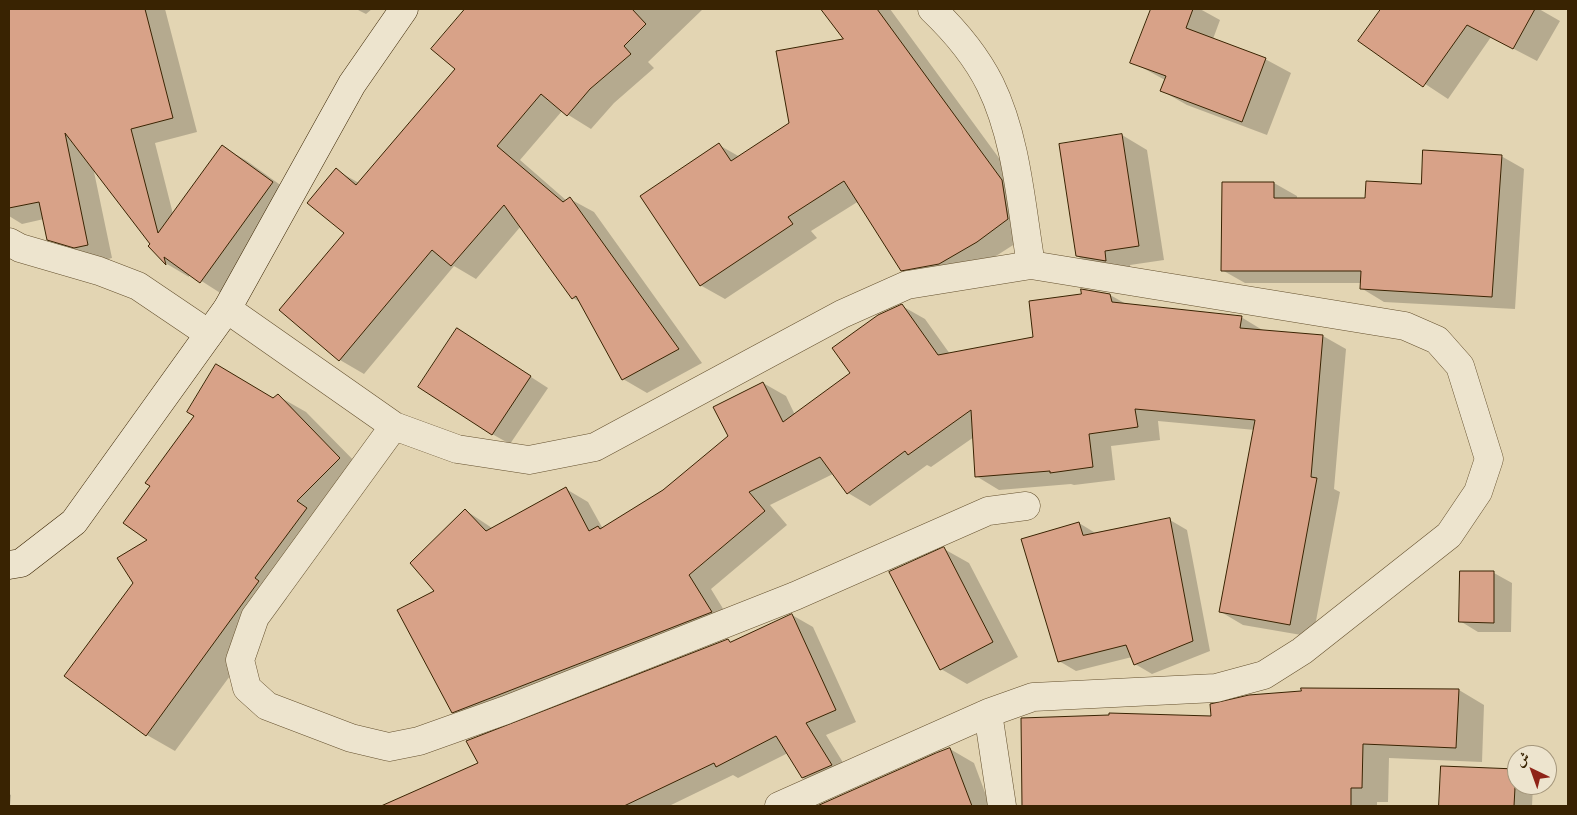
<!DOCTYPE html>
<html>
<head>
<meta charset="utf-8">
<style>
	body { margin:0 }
	#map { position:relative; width:1577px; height:815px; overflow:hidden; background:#e3d5b3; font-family:"Old Standard TT",Amiri,serif }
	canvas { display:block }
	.frame { position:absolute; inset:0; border:10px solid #392302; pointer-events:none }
	.north { position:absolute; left:1507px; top:745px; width:50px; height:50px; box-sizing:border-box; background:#ede4ce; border:1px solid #a5977c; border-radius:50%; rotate:318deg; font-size:14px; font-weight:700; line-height:20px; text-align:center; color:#392302 }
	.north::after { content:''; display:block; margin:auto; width:18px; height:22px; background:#8f2418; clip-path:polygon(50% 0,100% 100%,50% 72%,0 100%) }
</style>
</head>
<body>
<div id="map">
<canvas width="1577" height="815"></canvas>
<div class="frame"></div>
<div class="north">ش</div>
</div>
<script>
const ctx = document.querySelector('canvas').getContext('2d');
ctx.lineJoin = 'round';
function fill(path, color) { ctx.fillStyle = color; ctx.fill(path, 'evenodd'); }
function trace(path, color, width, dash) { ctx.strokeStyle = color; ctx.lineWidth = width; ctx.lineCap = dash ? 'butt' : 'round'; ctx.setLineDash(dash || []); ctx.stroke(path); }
const shadow = new Path2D(`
	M9,9H165L197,132L155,143L173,214L223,147L247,161L297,197L225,296L189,273V277L167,264L150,246L151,244L93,167L112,258L100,261L73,253L48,239L44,219L22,224L9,216Z
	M356,9H372L366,14Z
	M467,9H703L648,62L654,68L614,103L591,129L562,111L520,160L567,201L570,199L594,212L702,363L647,393L623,379L581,303L573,298L521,226L476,279L454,266L364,374L340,360L281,310L345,233L336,170L359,183L457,69L433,49Z
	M832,9H890L1026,195L1032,233L963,277L926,284L902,270L859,201L811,231L817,238L725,299L700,285L719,145L740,157L791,124L845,40L826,13Z
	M1152,9H1200L1220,20L1213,39L1265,59L1291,73L1267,135L1187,105L1162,91L1165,80L1132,62Z
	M1382,9H1539L1560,21L1537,61L1491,37L1448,99L1360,41Z
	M1122,135L1147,150L1164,260L1130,265L1131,275L1102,270L1077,256Z
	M1501,156L1524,169L1515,309L1384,302L1361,288V283H1245L1222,270L1274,183L1297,196V200H1367L1422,185Z
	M1110,295L1128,305L1241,317L1264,331L1323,336L1346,349L1334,489L1340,492L1313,637L1243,625L1221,612L1255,430L1158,421L1160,440L1111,446L1115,480L1074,485L1071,484L999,490L976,476L974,437L931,467L927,465L870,506L848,493L833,474L770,505L787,525L711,589L733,625L475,725L453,712L436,591L465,510L492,528L566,489L588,502L603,529L663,492L729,436L763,383L786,396L795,415L851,373L902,306L925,319L950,354L1035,338Z
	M457,329L548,388L510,444L492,434Z
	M278,396L306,412L368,475L283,595L287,598L175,751L147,735L135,583L149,540Z
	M1170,520L1187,530L1210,651L1152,674L1135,664L1132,657L1076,671L1059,661L1079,523L1097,534Z
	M944,549L969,563L1018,657L967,684L941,669Z
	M1494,573L1512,583L1511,632H1478L1460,621Z
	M792,615L813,627L856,722L826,735L852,777L824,790L803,778L788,753L738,778L733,775L669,806H388L480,764L728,640L732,643Z
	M1459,690L1484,705L1482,762L1389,758L1388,802H1377V806H1024L1022,719L1213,718Z
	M950,749L974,763L990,806H821Z
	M1442,768L1516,770L1517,785H1533L1532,806H1440Z
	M9,794L11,795L10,806H9Z`);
const building = new Path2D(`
	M9,9H145L173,118L131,129L158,233L222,145L273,182L200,283L164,257L166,265L148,246L150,244L65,133L88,245L74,248L47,240L39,202L9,208Z
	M465,9H632L646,24L624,46L631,54L590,89L567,116L541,94L497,146L563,202L570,197L679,349L622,380L576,296L572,299L504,205L451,266L432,250L339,361L279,310L344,233L307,203L336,168L356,185L455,69L431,49Z
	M821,9H877L1002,180L1008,219L977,242L939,264L901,271L844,181L788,217L793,224L700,286L640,196L719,143L731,161L789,123L776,51L843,39Z
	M1151,9H1193L1186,28L1266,58L1242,122L1160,91L1166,76L1130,63Z
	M1381,9H1535L1513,49L1467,25L1423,87L1358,41Z
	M1122,134L1139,246L1105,251L1106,261L1076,256L1059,144Z
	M1423,150L1502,155L1492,297L1360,289L1361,271H1221L1222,182H1274V198H1365L1366,181L1421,184Z
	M1081,289L1110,294L1112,302L1242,316L1240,328L1323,335L1311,477L1317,478L1290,625L1219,612L1255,420L1135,409L1138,427L1089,434L1093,467L1050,473V471L975,477L971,410L908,455L905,451L847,494L820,457L749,492L765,511L689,575L712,612L452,713L397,610L434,591L410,563L465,509L486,531L566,487L589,531L598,526L600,529L663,490L728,436L713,407L763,382L783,422L850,373L832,348L878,315L902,304L938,355L1033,337L1029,301L1081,294Z
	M457,328L531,376L492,435L418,387Z
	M216,364L273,398L278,394L340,458L297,501L307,508L255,578L259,581L146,736L64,676L133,583L117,558L147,540L123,523L150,486L145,483L194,416L187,412Z
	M1170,518L1193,641L1134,665L1126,645L1058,662L1021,539L1079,522L1083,535Z
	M944,547L993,642L940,670L889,572Z
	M1460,571H1494V623L1459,622Z
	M792,614L836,710L806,723L832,765L802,778L776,736L716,767L714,763L624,806H381L478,763L466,741L728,639L730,642Z
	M1301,688L1459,689L1456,748L1363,744L1362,788H1351V806H1022L1021,718L1109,715V713L1211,716L1210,704L1249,695L1301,691Z
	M950,748L972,806H817L936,753Z
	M1441,766L1516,769L1514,806H1439Z`);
const street = new Path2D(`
	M9,242L20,248L99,271L138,286L209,334
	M227,309L394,426L457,449L529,460L595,447L842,314L907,285L1031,265
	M394,426L255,617L240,660L247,688L267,706L351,738L389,747L419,741L506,710L795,596L988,511L1026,506
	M988,713L1002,806
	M779,806L988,713L1033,697L1216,688L1264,675L1302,651L1449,535L1478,492L1489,459L1460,366L1437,340L1405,326L1031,265C1021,205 1017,139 990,84C976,56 954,30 932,9`);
const secondary = new Path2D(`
	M9,565L21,563L74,522L227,309L352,84L404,9`);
fill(shadow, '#0003');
fill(building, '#d8a288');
trace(building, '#392302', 1);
trace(street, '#64502e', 29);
trace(secondary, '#392302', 29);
trace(street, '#ede4ce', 28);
trace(secondary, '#ede4ce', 28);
</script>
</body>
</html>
